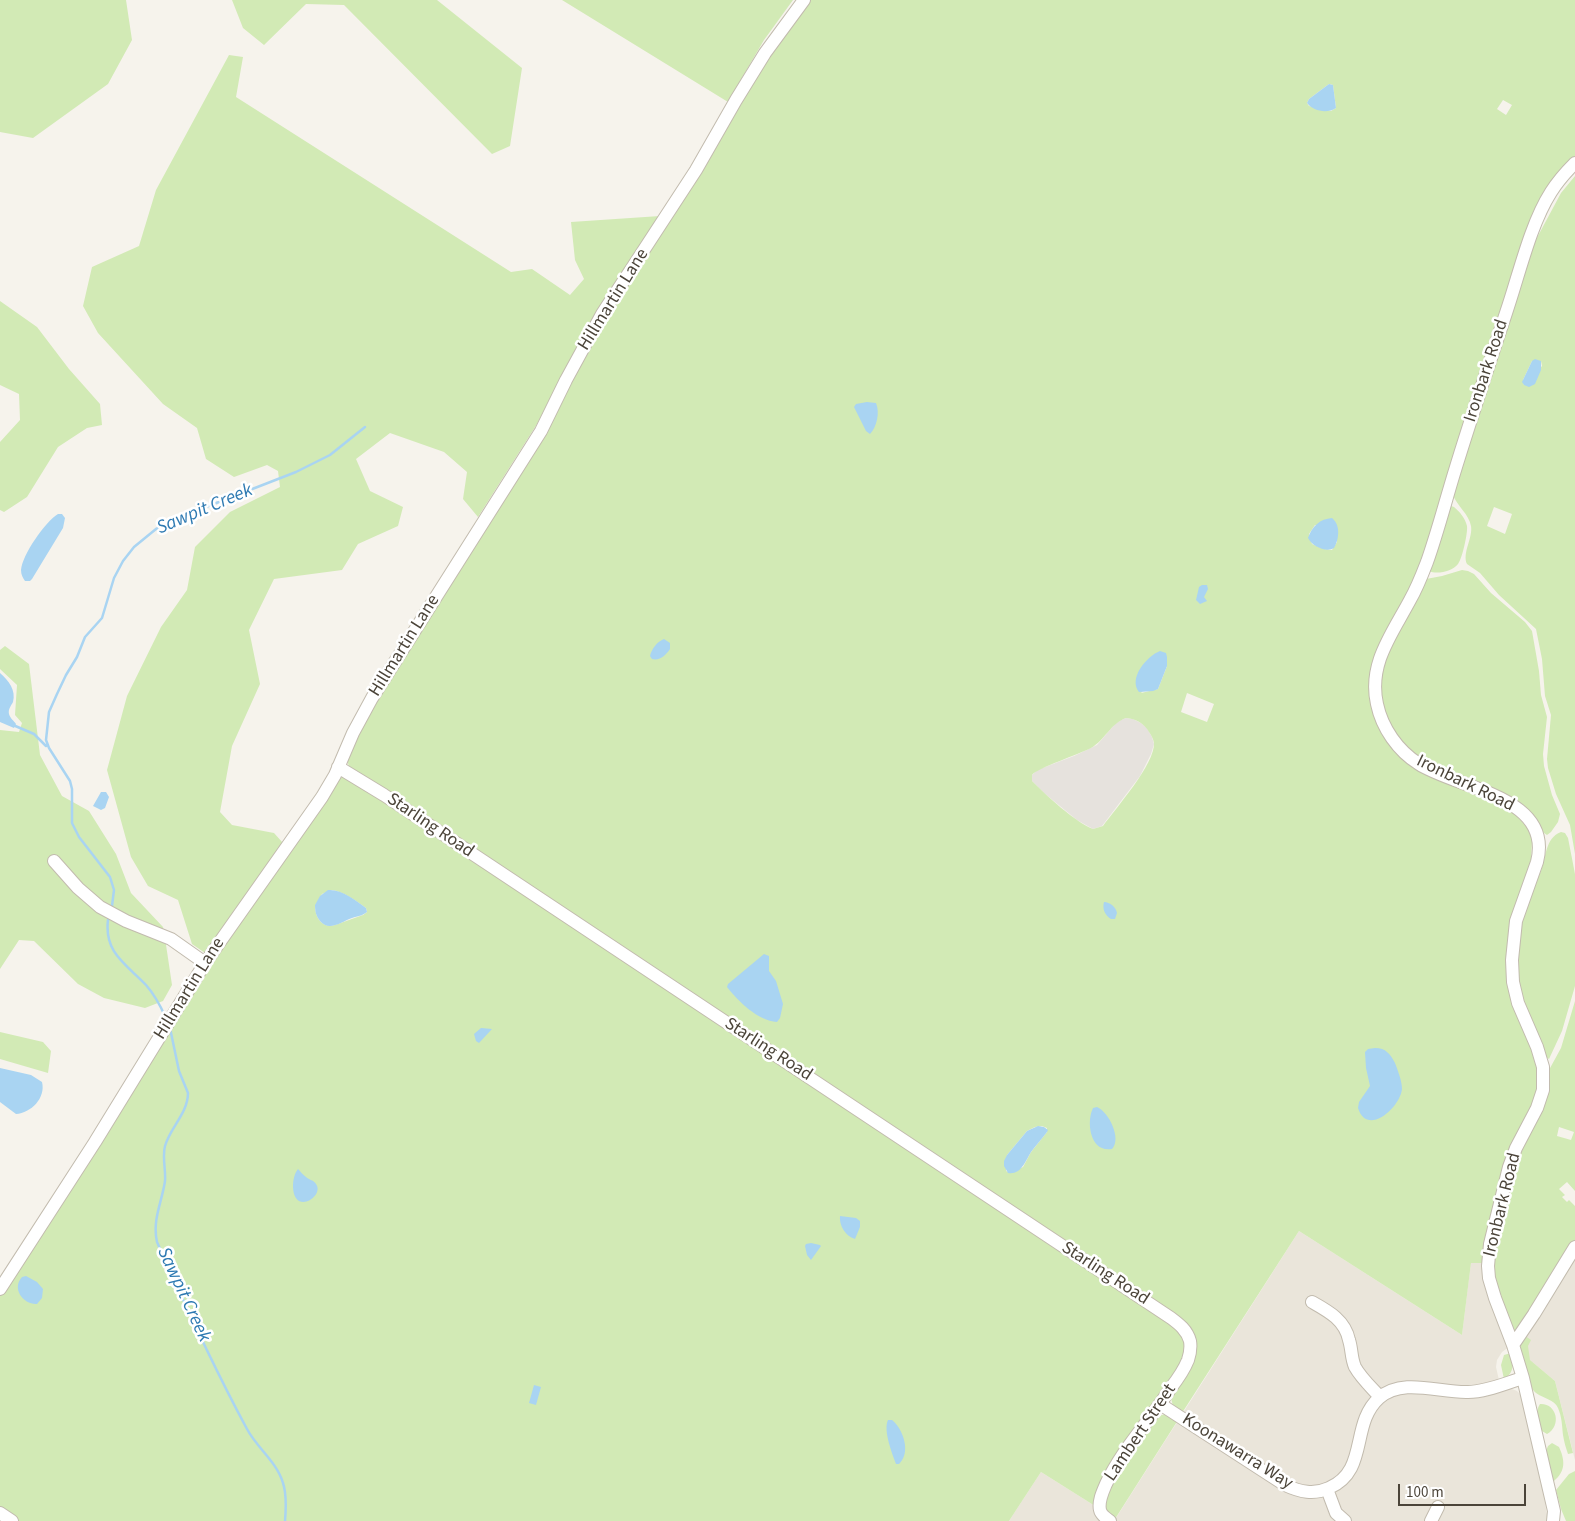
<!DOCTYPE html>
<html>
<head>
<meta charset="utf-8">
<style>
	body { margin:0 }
	#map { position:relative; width:1575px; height:1521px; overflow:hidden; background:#f6f3ec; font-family:"Source Sans 3",sans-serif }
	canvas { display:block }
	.scale { position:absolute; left:1398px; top:1484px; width:128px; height:22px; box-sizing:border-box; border:2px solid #4b4439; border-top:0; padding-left:6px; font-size:15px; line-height:18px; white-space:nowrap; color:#4b4439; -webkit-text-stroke:4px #fff; paint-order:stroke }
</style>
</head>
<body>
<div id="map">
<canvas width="1575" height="1521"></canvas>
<div class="scale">100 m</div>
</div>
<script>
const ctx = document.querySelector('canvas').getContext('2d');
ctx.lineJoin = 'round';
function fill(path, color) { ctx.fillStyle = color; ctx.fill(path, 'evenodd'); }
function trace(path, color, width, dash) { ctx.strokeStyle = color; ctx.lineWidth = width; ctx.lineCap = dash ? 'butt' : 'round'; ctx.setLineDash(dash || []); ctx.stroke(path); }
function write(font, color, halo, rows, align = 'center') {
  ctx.font = font + ' "Source Sans 3",sans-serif'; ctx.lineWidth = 5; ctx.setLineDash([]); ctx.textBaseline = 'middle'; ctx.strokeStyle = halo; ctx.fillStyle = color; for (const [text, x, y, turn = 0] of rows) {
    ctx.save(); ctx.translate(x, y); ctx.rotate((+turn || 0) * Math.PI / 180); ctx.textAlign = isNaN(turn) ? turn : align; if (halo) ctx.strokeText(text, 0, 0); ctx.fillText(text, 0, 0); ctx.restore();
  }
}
const residential = new Path2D(`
	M1299,1231L1462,1335L1471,1262L1484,1263L1509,1347L1502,1352L1497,1360L1496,1367L1501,1389H1512L1517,1391L1522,1396L1542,1483L1548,1521H1114Z
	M1575,1253V1460L1555,1381L1520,1352L1519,1344Z
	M1041,1472L1095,1506L1102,1521H1009Z`);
const industrial = new Path2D(`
	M1126,718L1133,719L1141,723L1147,728L1152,737L1154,744L1151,754L1140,776L1102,826L1093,829L1077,820L1044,793L1032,781V775L1037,770L1074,756L1097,745L1115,724L1121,720Z`);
const green = new Path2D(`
	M0,0H126L132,40L108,84L33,138L0,132Z
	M232,0H437L522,68L510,146L492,154L344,5L306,4L264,45L243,28Z
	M562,0H793L764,40L728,102Z
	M809,0H1575V156L1555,177L1423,560L1370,674L1369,689L1389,743L1513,812L1528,828L1532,840L1531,860L1508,939L1536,1060L1539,1088L1484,1263H1471L1462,1335L1299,1231L1182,1413L1173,1406L1171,1398L1194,1338L350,768C345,760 349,752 351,744L601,322L744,93ZM1329,84L1333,85L1336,108L1331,111L1309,106L1307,103L1309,99ZM1503,100L1512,105L1506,115L1497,109ZM1315,525H1337V542L1332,550L1324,549L1312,544L1309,534ZM1167,666L1158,689L1141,693ZM1187,693L1214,704L1207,722L1181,712ZM1126,718C1136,719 1144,723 1149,732C1151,735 1153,738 1154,743C1155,764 1116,808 1103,826L1093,829C1075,822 1046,795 1032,781V775C1037,768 1080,754 1091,748C1105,740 1111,723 1126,718ZM1042,1126L1047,1128V1132L1031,1152L1023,1167L1010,1173L1006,1171L1007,1155L1027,1131L1035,1127Z
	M229,55L243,57L236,97L511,272L532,269L570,295L584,279L575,260L571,222L660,216L592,319L537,424L478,517L463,499L467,472L444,452L390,433L356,459L370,491L403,507L398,526L358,544L342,570L274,579L249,630L260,684L232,746L220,812L232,825L274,833L283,843L205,953L192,944L178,900L148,886L131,857L107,770L127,696L161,627L187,590L195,547L230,512L280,487L278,471L267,465L234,477L206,459L197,428L163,404L98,333L83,306L92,267L139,246L156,190Z
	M1575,176V854L1570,825L1556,794L1548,768L1547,759L1551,715L1545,696L1542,659L1536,629L1499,595L1480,573L1467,564C1462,553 1473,538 1471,526C1469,514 1457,506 1453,495L1532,247L1561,193ZM1532,361H1541L1542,366L1524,385L1523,380ZM1494,507L1512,514L1505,534L1487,526Z
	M0,301L37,327L69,369L100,404L102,425L87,428L58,447L27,497L4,512L0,510V442L20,420L19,394L0,385Z
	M1451,506L1454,507C1460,512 1465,518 1467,526C1468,533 1462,559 1458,564C1453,571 1437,575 1429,571Z
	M1462,570L1468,571L1474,574L1491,593L1525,622L1532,631L1539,671L1541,695L1547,717L1543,754L1544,766L1552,795L1560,814L1558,822L1551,832L1547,835L1541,831L1536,822L1431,766L1409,750L1388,722L1380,693L1382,664L1426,579L1442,576Z
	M5,646L29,664L40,755L62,796L89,811L116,854L131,893L163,927L164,932L140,924L77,890L165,938L172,985L163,1001L145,1008L104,998L78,984L34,941L19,940L0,969V730L19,732L22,723L15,715L17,685L0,669V650Z
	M343,777L349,778L1177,1327L1185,1342L1184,1359L1095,1506L1041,1472L1009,1521H16L0,1511V1295L190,993L338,778ZM332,890C345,892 356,901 366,908L367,912L363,915L335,925C322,929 315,917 315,906L322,894Z
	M1561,832L1565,833L1568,838L1575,874V986L1562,1031L1549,1059L1546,1057C1529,1017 1513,984 1518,940C1520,917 1532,892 1541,871C1546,858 1545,838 1561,832Z
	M1575,1001V1191L1567,1182L1559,1189L1565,1195L1562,1197L1567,1202L1569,1200L1575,1206V1242L1516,1333L1511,1330L1494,1284L1492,1257L1509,1183L1549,1070L1561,1048ZM1559,1127L1574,1132L1571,1140L1557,1136Z
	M0,1032L43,1042L51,1051L48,1073L0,1059Z
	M1524,1335L1531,1340L1528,1346L1530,1360L1555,1381L1573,1453L1568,1454C1566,1448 1564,1442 1563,1435C1562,1426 1562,1417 1558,1408C1554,1399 1544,1399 1536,1393C1528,1387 1519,1355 1520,1345C1520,1342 1523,1338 1524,1335Z
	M1511,1353C1513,1363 1515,1373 1504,1379L1501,1365L1504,1355Z
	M1540,1404C1557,1403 1562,1426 1547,1434L1542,1431C1539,1423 1534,1412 1540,1404Z
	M1166,1414L1178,1420L1115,1519L1110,1516L1104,1506L1114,1476L1158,1416Z
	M1552,1443L1559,1447C1565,1460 1566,1471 1554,1481L1552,1480L1545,1453L1548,1446Z
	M1575,1471V1521H1566L1561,1509L1556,1490L1569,1474Z`);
const water = new Path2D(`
	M1329,84L1333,85L1336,108C1327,114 1313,111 1307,103L1309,99Z
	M1535,359L1541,361V370L1535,384L1529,387L1524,385L1522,382L1532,361Z
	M867,402L876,403C880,412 877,427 870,434L866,431L854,407L856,404Z
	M58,514H62L65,518L63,528L32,579L30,581H25C23,578 21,575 21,570C22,555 45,522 58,514Z
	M1332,518C1341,525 1339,540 1334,548C1326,553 1312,546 1308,538C1312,526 1320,519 1332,518Z
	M1202,585H1207L1208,589L1204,597L1207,601L1200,604L1196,600L1199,587Z
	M664,639L670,643V649C666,655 660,661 652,659L650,656C652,648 657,642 664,639Z
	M1160,651L1166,653L1167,657V666L1158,689L1153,691L1139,692C1128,678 1147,656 1160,651Z
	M0,673C9,681 16,690 13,702C11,706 8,709 9,714C10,718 14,721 16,724L14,728L0,722Z
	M101,792H106L109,797L105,808L101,810L93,806Z
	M328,890C342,889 355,900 366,908L367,912C362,916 358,916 352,918C341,922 329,932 320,921C316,916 315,911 315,905L320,896Z
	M1104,902C1110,902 1116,907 1117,913L1115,919H1111C1105,915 1102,909 1104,902Z
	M764,954L769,956V971L776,981L783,1004L780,1018L777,1022C758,1021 738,1001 727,987L728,984Z
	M481,1028L492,1029L479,1043L476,1041L474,1034Z
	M1375,1048C1386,1048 1390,1054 1395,1063C1398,1071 1402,1081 1402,1089C1400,1108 1367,1137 1358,1108L1359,1102L1370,1086L1366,1068L1365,1052L1368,1049Z
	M0,1068L31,1075L42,1082C46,1098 31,1113 16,1114L0,1102Z
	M1097,1107C1109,1112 1122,1139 1112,1149C1090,1153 1086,1122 1093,1108Z
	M1038,1126L1044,1127L1048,1130L1047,1132C1042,1139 1036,1145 1031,1152C1025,1162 1021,1175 1008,1173L1004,1166V1161L1007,1155L1027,1131Z
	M298,1169C301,1172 303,1175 306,1177C309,1180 314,1180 316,1184C325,1196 294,1216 293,1187C293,1181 294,1174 298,1169Z
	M840,1216L856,1218L860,1221V1227L855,1239C845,1236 839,1225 840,1216Z
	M811,1243L820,1245L821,1246L811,1260L807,1255L805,1246L806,1244Z
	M26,1276L37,1282L43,1289L42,1298L37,1304C24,1305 11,1289 22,1277Z
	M534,1385L541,1387L536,1405L529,1403Z
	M888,1420H892C904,1430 911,1453 899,1464H896C892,1453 883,1430 888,1420Z`);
const stream = new Path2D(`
	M13,725L34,734L46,746
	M112,906L114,890L110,877L79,837L72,823V789L70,781L49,748L46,740L49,712L57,694L66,675L77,657L85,637L102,618L114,578L123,561L134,547L156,529L188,514L296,472L330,455L365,427
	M108,920C104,953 126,964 146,985C154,994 161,1007 166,1018
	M170,1028L179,1071L188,1093C188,1113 170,1128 165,1146C162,1157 166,1170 165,1181C162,1202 152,1220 157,1242C185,1305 214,1368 247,1429C257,1448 277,1462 283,1483C287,1495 286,1509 285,1521`);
const minor = new Path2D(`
	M338,767L384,795L1171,1318C1179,1324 1187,1330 1190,1341C1191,1347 1190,1354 1188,1360C1184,1370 1177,1380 1170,1389C1150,1421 1122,1449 1106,1484C1103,1491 1098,1501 1100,1510C1101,1515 1106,1518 1110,1521
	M54,861L78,888L100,907L126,921L171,939L205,963
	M0,1289L95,1142L205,963L322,797L335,775L353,733L372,698L541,431L566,380L602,314L696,170L736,100L765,53L804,0
	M1312,1302C1328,1311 1345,1320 1349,1340C1352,1349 1351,1358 1355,1367C1361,1378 1372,1388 1380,1397
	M1513,1345L1534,1314L1575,1247
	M1160,1404L1285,1485C1300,1492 1314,1495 1329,1488C1369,1471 1350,1424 1379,1398C1403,1377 1439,1393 1468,1392C1486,1392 1506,1383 1523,1378
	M1327,1489L1336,1513L1345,1521
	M0,1513L12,1521
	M1431,1521L1438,1507
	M1553,1521L1554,1511L1523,1378L1513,1345L1495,1298L1489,1278L1488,1266L1490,1244L1509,1167L1516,1148L1537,1108L1543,1090V1067L1537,1047L1518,1003L1513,982L1512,960L1516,921L1537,862C1554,796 1458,789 1419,764C1398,751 1382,728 1377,704C1368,664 1392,634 1410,600C1417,588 1422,575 1427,562C1438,531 1446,499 1456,467C1472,415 1489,364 1506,313C1519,275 1530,225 1551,192C1558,181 1566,172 1575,163`);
const streetNames = [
	["Hillmartin Lane",614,300,-58],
	["Ironbark Road",1487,371,-72],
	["Hillmartin Lane",405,646,-58],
	["Ironbark Road",1465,784,26],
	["Starling Road",430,826,34],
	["Hillmartin Lane",190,989,-58],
	["Starling Road",768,1050,33],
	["Ironbark Road",1503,1205,-76],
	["Starling Road",1105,1274,33],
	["Lambert Street",1141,1433,-56],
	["Koonawarra Way",1237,1452,32]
];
const waterNames = [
	["Sawpit Creek",205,510,-23],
	["Sawpit Creek",183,1295,65]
];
fill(residential, '#eae5da');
fill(industrial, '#e6e2dd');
fill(green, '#d2eab5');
fill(water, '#a9d4f2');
trace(stream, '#a9d4f2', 2.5);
trace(minor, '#c2bbae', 14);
trace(minor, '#fff', 12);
write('18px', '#4b4439', '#fff', streetNames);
write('italic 19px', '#2e7ab2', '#fff', waterNames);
</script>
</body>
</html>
